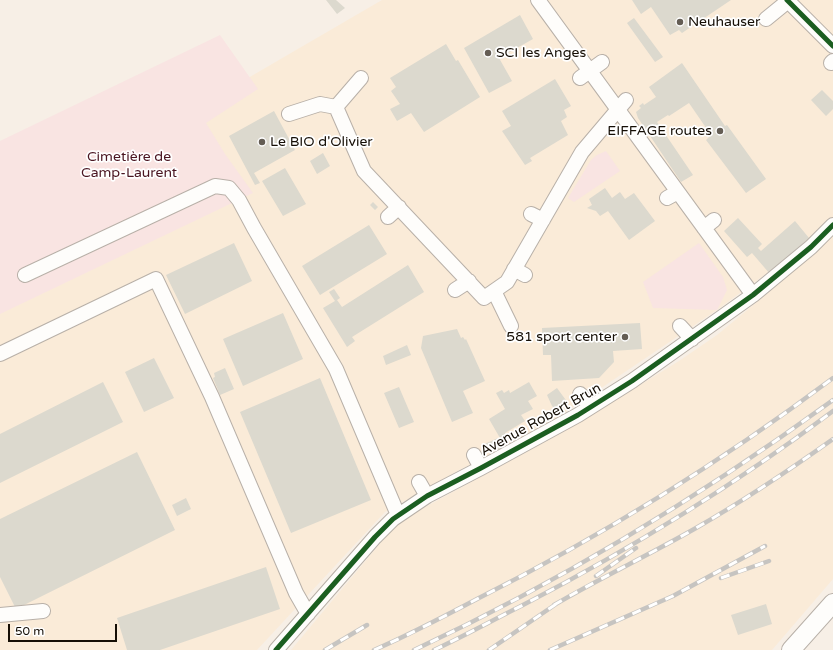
<!DOCTYPE html>
<html>
<head>
<meta charset="utf-8">
<style>
	body { margin:0 }
	#map { position:relative; width:833px; height:650px; overflow:hidden; background:#f7efe6; font-family:"Varela Round",sans-serif }
	canvas { display:block }
	.scale { position:absolute; left:8px; top:624px; width:109px; height:18px; box-sizing:border-box; border:2px solid #150e05; border-top:0; padding-left:5px; font-size:12px; line-height:14px; white-space:nowrap; color:#150e05; -webkit-text-stroke:3px #fff; paint-order:stroke }
</style>
</head>
<body>
<div id="map">
<canvas width="833" height="650"></canvas>
<div class="scale">50 m</div>
</div>
<script>
const ctx = document.querySelector('canvas').getContext('2d');
ctx.lineJoin = 'round';
function fill(path, color) { ctx.fillStyle = color; ctx.fill(path, 'evenodd'); }
function trace(path, color, width, dash) { ctx.strokeStyle = color; ctx.lineWidth = width; ctx.lineCap = dash ? 'butt' : 'round'; ctx.setLineDash(dash || []); ctx.stroke(path); }
function write(font, color, halo, rows, align = 'center') {
  ctx.font = font + ' "Varela Round",sans-serif'; ctx.lineWidth = 3.5; ctx.setLineDash([]); ctx.textBaseline = 'middle'; ctx.strokeStyle = halo; ctx.fillStyle = color; for (const [text, x, y, turn = 0] of rows) {
    ctx.save(); ctx.translate(x, y); ctx.rotate((+turn || 0) * Math.PI / 180); ctx.textAlign = isNaN(turn) ? turn : align; if (halo) ctx.strokeText(text, 0, 0); ctx.fillText(text, 0, 0); ctx.restore();
  }
}
const built = new Path2D(`
	M382,0H833V220L824,231L717,310L518,444L461,469L385,512L257,650H0V272L193,110Z
	M833,232V579L772,650H291L393,528L405,518L567,430L679,361L717,335L780,283Z`);
const green = new Path2D(`
	M220,35L258,89L206,123L225,154L253,193L0,314V141Z
	M606,151L620,171L574,202L568,198L591,160L597,155Z
	M699,243L723,277L727,290L717,310L653,308L643,282Z`);
const building = new Path2D(`
	M326,0H336L345,8L337,14Z
	M632,0H731L682,33L679,30L670,35L651,7L641,14Z
	M520,15L533,39L499,58L512,81L489,93L464,48Z
	M634,18L663,57L655,62L627,23Z
	M446,44L456,61L458,60L480,97L424,132L411,113L397,121L390,109L400,104L391,91L396,87L390,78Z
	M682,63L725,126L727,125L766,179L746,193L706,140L711,135L689,103L669,116L668,115L657,122L693,175L681,182L638,118L636,112L641,108L639,106L643,103L644,105L656,97L649,87Z
	M555,79L571,106L564,110L567,117L561,121L568,135L530,158L532,161L525,165L502,131L511,126L502,111Z
	M822,90L833,101V109L826,116L811,100Z
	M274,111L295,150L254,173L260,183L255,185L229,136Z
	M323,153L330,166L317,174L310,161Z
	M285,168L306,204L283,216L262,181Z
	M605,188L612,198L620,192L625,199L634,193L655,221L629,240L608,211L600,216L596,211L587,208L592,205L589,199Z
	M373,202L378,207L375,210L370,205Z
	M738,218L762,244L758,248L761,251L795,221L809,238L770,274L752,253L747,257L724,231Z
	M369,225L387,254L320,295L302,266Z
	M234,243L252,281L185,314L166,275Z
	M408,265L424,292L352,337L355,341L347,347L323,308L335,301L329,292L334,289L340,298L337,300L342,307Z
	M283,313L303,359L243,386L223,339Z
	M640,323L642,349L613,351L614,362L599,378L552,381L551,355H543L542,328Z
	M457,329L461,338L463,337L465,340L466,339L485,381L463,391L473,413L452,422L421,348L423,336Z
	M407,345L411,355L386,365L383,356Z
	M154,358L174,398L144,412L125,372Z
	M225,368L234,389L220,395L213,378L215,377L214,373Z
	M320,378L371,500L291,533L240,412Z
	M103,382L123,422L0,483V434Z
	M529,382L537,396L528,401L533,409L521,415L525,421L505,433L506,435L500,438L489,419L505,409L496,393L502,390L504,393L509,390L510,393Z
	M399,387L414,422L399,428L384,393Z
	M557,388L568,403L557,411L552,406L547,395Z
	M498,438L503,448L498,451H482V445Z
	M137,452L175,530L16,609L0,577V519Z
	M186,498L191,509L177,516L172,505Z
	M266,567L280,609L160,650H127L117,618Z
	M766,604L772,624L738,635L731,615Z`);
const minor = new Path2D(`
	M538,0L753,295
	M787,0L833,46
	M766,19L788,1
	M831,63L833,61
	M580,78L602,62
	M336,107L361,78
	M289,114L320,104L336,107L364,171L484,298L507,282L582,152L626,100
	M667,198L678,192
	M531,214L543,220
	M388,217L399,207
	M704,228L714,220
	M514,269L525,275
	M25,275L215,186L229,188L239,200L254,228L336,369L398,515
	M455,290L469,281
	M494,291L511,326
	M680,326L692,339
	M0,354L156,279L212,397L296,593L308,614
	M580,394L591,407
	M474,455L481,468
	M419,482L427,496
	M0,615L43,611
	M276,650L375,537L393,519L427,496L481,468L578,415L632,381L753,295L811,247L833,225`);
const major = new Path2D(`
	M791,650L833,603`);
const rail = new Path2D(`
	M596,576L636,548
	M721,578L769,561
	M554,605C600,578 649,555 696,528C743,501 788,471 833,439
	M325,650L367,625
	M374,650C409,635 443,617 477,599C602,536 721,462 833,378
	M414,650C562,581 701,496 833,400
	M434,650C464,636 493,620 523,605C631,549 736,484 833,411
	M489,650L559,602
	M550,650L673,596L765,546`);
const cycleway = new Path2D(`
	M787,0L833,46
	M276,650L375,537L393,519L427,496L481,468L578,415L632,381L753,295L811,247L833,225`);
const markers = [
	[680,22,4,"#645d54"],
	[488,53,4,"#645d54"],
	[720,131,4,"#645d54"],
	[262,142,4,"#645d54"],
	[625,337,4,"#645d54"]
];
const poiNames = [
	["Neuhauser",688,22],
	["SCI les Anges",496,53],
	["EIFFAGE routes",712,131,"right"],
	["Le BIO d'Olivier",270,142],
	["581 sport center",617,337,"right"]
];
const parkNames = [
	["Cimetière de",129,157],
	["Camp-Laurent",129,173]
];
const streetNames = [
	["Avenue Robert Brun",541,420,-29]
];
fill(built, '#faebd8');
fill(green, '#f9e4e2');
fill(building, '#dcd9ce');
trace(minor, '#b8b0a8', 16);
trace(major, '#b8b0a8', 20);
trace(minor, '#fefdfb', 14);
trace(major, '#fefdfb', 18);
trace(rail, '#c6c4c1', 4.5);
trace(rail, '#fff', 3, [9]);
trace(cycleway, '#1b5e20', 5);
for (const [x, y, r, color] of markers) { const dot = new Path2D(); dot.arc(x, y, r, 0, 2 * Math.PI); ctx.fillStyle = color; ctx.fill(dot); trace(dot, '#fff', 1.5); }
write('14px', '#150e05', '#fff', poiNames, 'left');
write('14px', '#4a1521', '#fff', parkNames);
write('14px', '#150e05', '#fff', streetNames);
</script>
</body>
</html>
